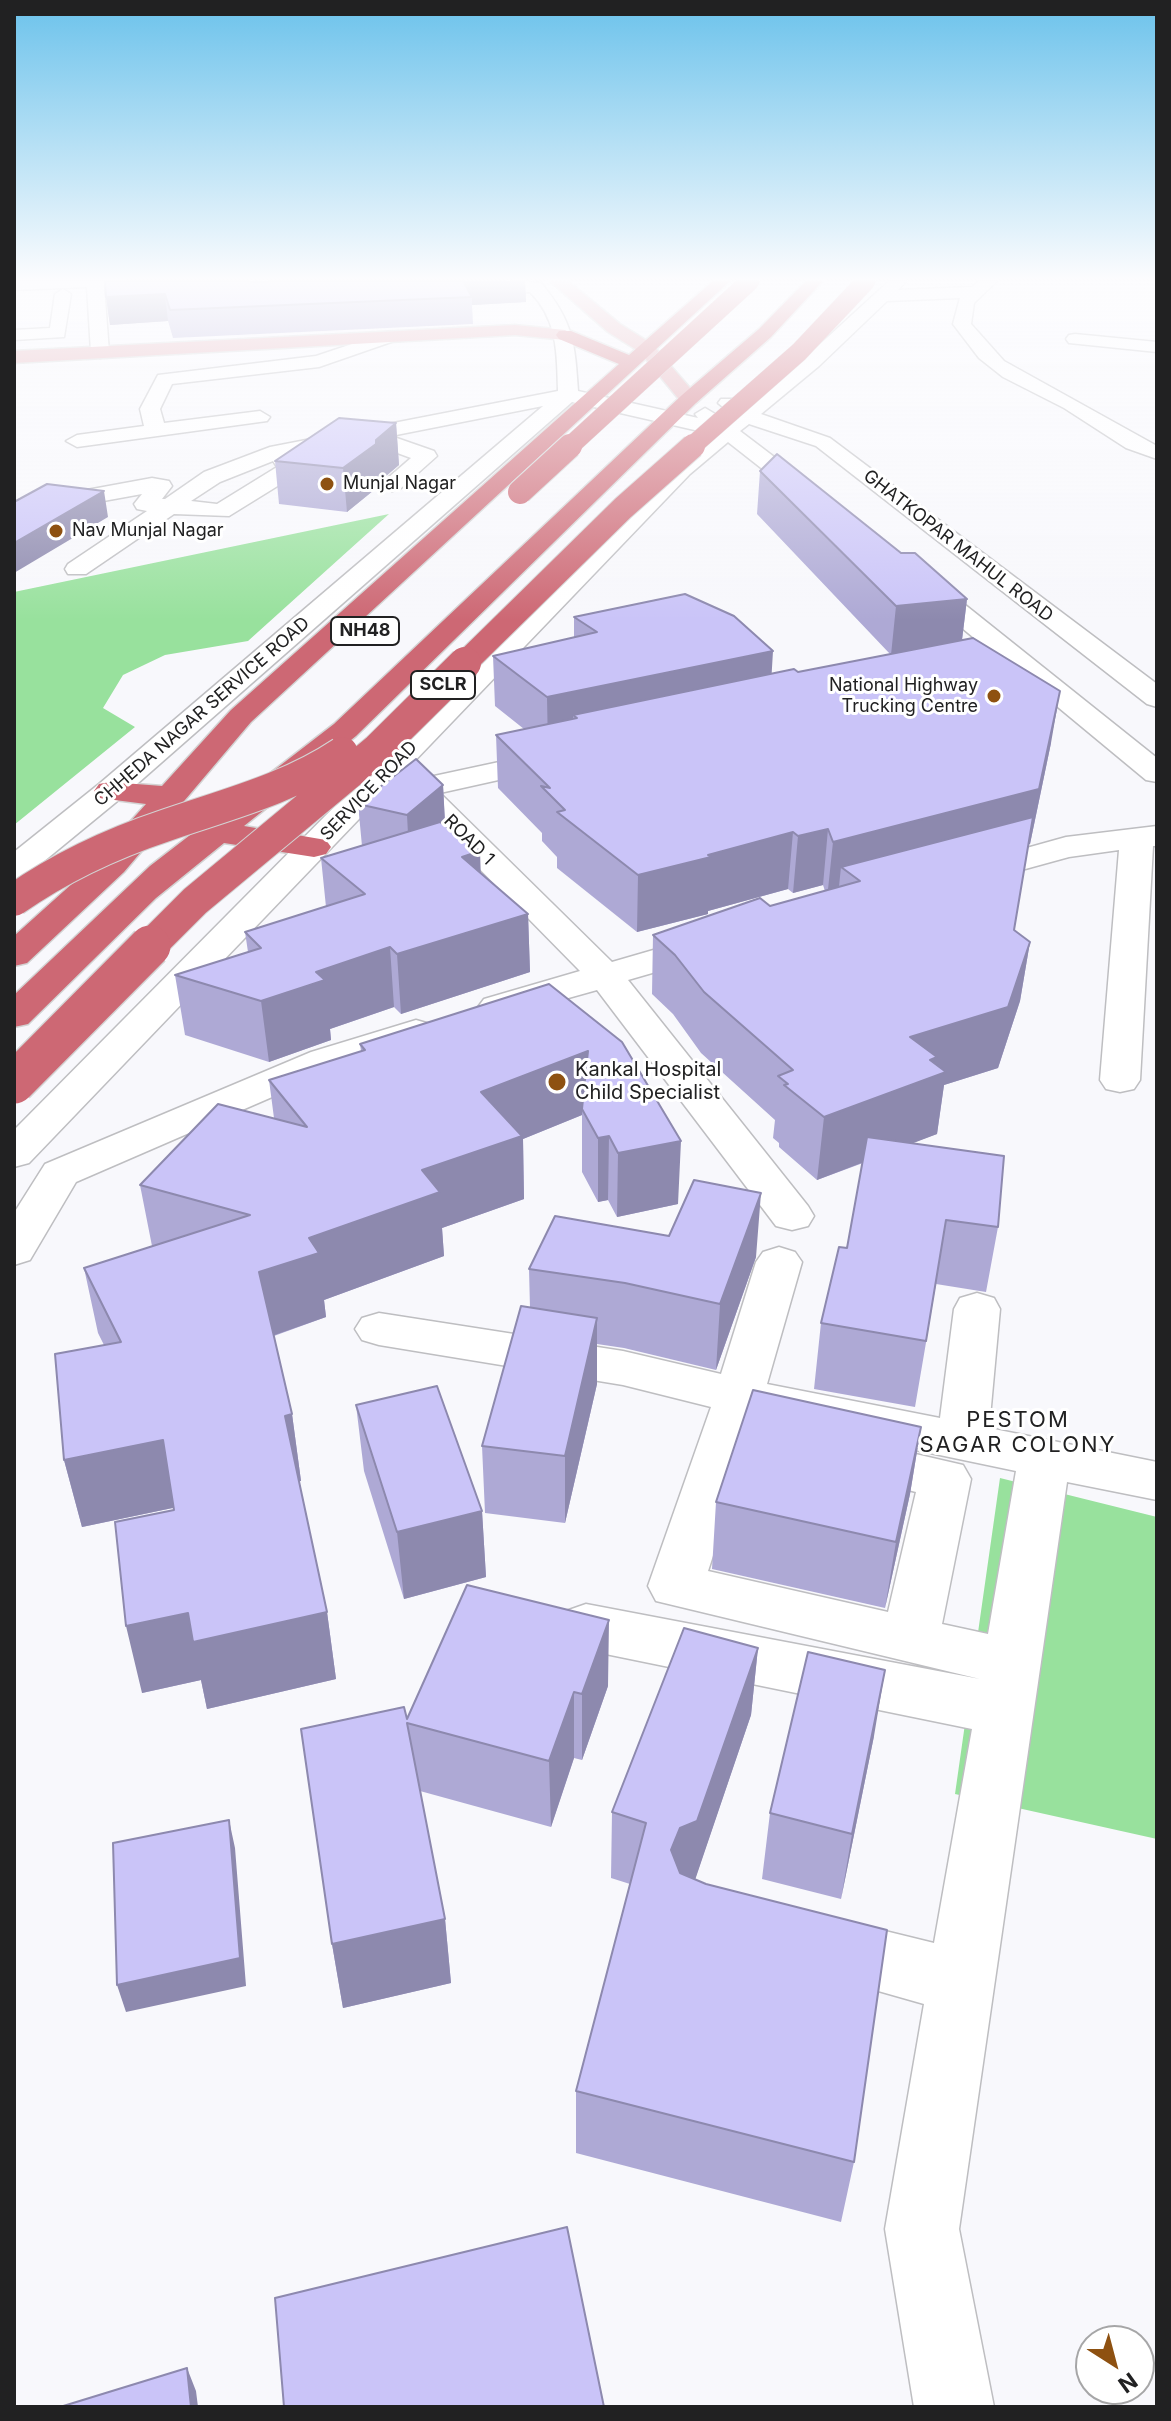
<!DOCTYPE html>
<html>
<head>
<meta charset="utf-8">
<style>
	body { margin:0 }
	#map { position:relative; width:1171px; height:2421px; overflow:hidden; background:#f8f8fc; font-family:Inter,sans-serif }
	canvas { display:block }
	.frame { position:absolute; inset:0; border:16px solid #212122; pointer-events:none }
	.north { position:absolute; left:1075px; top:2325px; width:80px; height:80px; box-sizing:border-box; background:#fff; border:2px solid #a6a6a7; border-radius:50%; rotate:144deg; font-size:22px; font-weight:700; line-height:32px; text-align:center; color:#212122 }
	.north::after { content:''; display:block; margin:auto; width:28px; height:36px; background:#8e5111; clip-path:polygon(50% 0,100% 100%,50% 72%,0 100%) }
</style>
</head>
<body>
<div id="map">
<canvas width="1171" height="2421"></canvas>
<div class="frame"></div>
<div class="north">N</div>
</div>
<script>
const ctx = document.querySelector('canvas').getContext('2d');
ctx.lineJoin = 'round';
function fill(path, color) { ctx.fillStyle = color; ctx.fill(path, 'evenodd'); }
function trace(path, color, width, dash) { ctx.strokeStyle = color; ctx.lineWidth = width; ctx.lineCap = dash ? 'butt' : 'round'; ctx.setLineDash(dash || []); ctx.stroke(path); }
function write(font, color, halo, rows, align = 'center') {
  ctx.font = font + ' Inter,sans-serif'; ctx.lineWidth = 6; ctx.setLineDash([]); ctx.textBaseline = 'middle'; ctx.strokeStyle = halo; ctx.fillStyle = color; for (const [text, x, y, turn = 0] of rows) {
    ctx.save(); ctx.translate(x, y); ctx.rotate((+turn || 0) * Math.PI / 180); ctx.textAlign = isNaN(turn) ? turn : align; if (halo) ctx.strokeText(text, 0, 0); ctx.fillText(text, 0, 0); ctx.restore();
  }
}
const green = new Path2D(`
	M389,514L248,641L165,655L123,675L103,708L135,727L14,825V592Z
	M1000,1478L1157,1517V1839L955,1794Z`);
const minor = new Path2D(`
	M14,281H124L122,284L104,286L109,352L107,356L100,358L91,352L87,287L14,290Z
	M520,281L541,283C573,321 575,343 578,391L698,418L695,414L705,408L727,421L734,416L718,403L721,399H735L746,406L805,358L889,281H906L898,290L972,287L979,281H997L974,303L971,324L1004,361L1157,446V459L1126,448L1064,408L1003,377L979,358L953,324L960,298L887,301L819,366L761,414L830,438L1157,684V707L1147,704L816,446L749,424L740,431L823,494L826,499L823,504H807L728,442L690,474L29,1163L14,1167V1130L674,464L712,434L572,402L121,798L26,876L14,879V852L99,784L543,406L391,436L434,451L437,456L400,489L392,491L381,484L411,458L365,441L291,456L300,469L297,474L229,516L174,514L86,574H68L65,569L68,564L147,511L137,509L134,504L142,494L65,508L57,506L54,501L57,496L65,494L152,478L169,481L172,486L162,499H165L204,472L270,447L558,391C557,354 558,320 530,292L466,296L458,291L466,286ZM273,461L277,467L217,504L191,501L220,482Z
	M63,289L71,294L64,337L14,340V330L50,328L55,294Z
	M388,332L394,333L397,337L394,341L319,367L172,384L160,409L164,423L260,411L270,417L267,421L77,447L66,441L77,435L144,426L140,409L158,375L316,356Z
	M1075,334L1157,342V352L1069,343L1066,339L1069,335Z
	M920,573L929,576L1157,758V782L1146,780L1012,669L951,682L941,680L937,674L941,668L996,656L911,586L907,581L911,576Z
	M555,750L566,753L570,759L566,765L440,793L612,962L712,933L725,936L730,944L725,952L628,980L808,1206L814,1216L808,1226L792,1230L776,1226L597,990L497,1018L484,1015L478,1007L484,999L580,971L401,789L406,782Z
	M1157,826V846H1153L1140,1080L1134,1089L1120,1092L1106,1089L1100,1080L1119,850L1069,857L967,885L955,882L950,875L955,868L1066,837Z
	M416,1020L430,1024L435,1032L430,1040L339,1068L76,1182L30,1260L14,1265V1213L45,1164L311,1052Z
	M779,1247L795,1252L802,1262L767,1384L940,1418L954,1309L960,1298L977,1293L994,1298L1000,1309L989,1428L1157,1462V1500L1067,1482L959,2229L994,2407H914L885,2229L924,2004L801,1969L791,1947L801,1925L824,1916L934,1943L972,1729L586,1650L566,1643L558,1627L566,1611L586,1604L980,1679L656,1601L648,1586L711,1407L623,1385L379,1345L362,1340L355,1329L362,1318L379,1313L623,1351L721,1374L756,1262L763,1252ZM758,1417L1016,1471L988,1634L942,1624L971,1479L963,1465L855,1440L837,1446L829,1459L837,1472L916,1492L888,1612L708,1571Z`);
const major = new Path2D(`
	M550,281H568L620,324L652,344L696,395L699,399L696,403H682L640,352L608,332Z
	M515,325L565,330L574,335L565,340L515,335L14,363V351Z`);
const highway = new Path2D(`
	M713,281H730L251,722L124,872L27,963L14,966V936L84,873L146,804L99,798L94,791L99,784L110,782L162,786L231,710L619,364L559,339L556,335L559,331H571L629,355Z
	M806,281H823L771,337L696,403L356,736L244,826L326,840L331,847L326,854L314,857L224,843L156,898L28,1024L14,1027V995L150,866L334,724L682,395L759,329Z`);
const highwayBridgeFar3 = new Path2D(`
	M568,448L750,281
	M690,448L799,352L866,281`);
const highwayBridgeFar2 = new Path2D(`
	M520,492L570,446
	M463,665L623,508L693,446`);
const highwayBridgeFar1 = new Path2D(`
	M14,900C61,867 113,843 167,825C228,804 288,789 342,753
	M148,948L195,901L378,749L465,663`);
const highwayBridge = new Path2D(`
	M14,1083L150,946`);
const wall = new Path2D(`
	M256,281H525L526,302L472,305L473,324L173,338L168,321L110,325L106,297L257,282Z
	M396,423L399,465L379,482V486L347,512L279,504L275,461Z
	M760,471L901,553L967,599L962,640L1051,743L1030,844H1028L1014,930L1030,942L1020,1001L998,1068L944,1085L937,1134L912,1143L998,1227L986,1292L936,1284L915,1407L814,1389L821,1323L847,1248L863,1163L817,1180L779,1147V1143L773,1138L775,1120L701,1053L673,1014L652,994L653,935L770,906L825,891L823,885L793,893L788,889L708,911V914L637,932L557,868V857L542,841V833L498,788L496,735L524,729L495,706L493,656L574,638V617L772,674L798,672L890,654L757,514Z
	M443,785L445,826L480,873L528,914L530,972L401,1014L394,1007L330,1029L331,1040L269,1062L185,1035L175,975L248,952L245,932L326,907L321,858L362,846L358,804Z
	M549,984L678,1204L617,1217L608,1200L598,1202L582,1172V1115L523,1139L524,1199L442,1228L444,1256L324,1300L326,1317L274,1336L292,1414L301,1481H299L327,1612L336,1679L207,1709L201,1680L142,1693L174,1510L173,1508L82,1527L64,1460L104,1345L98,1333L84,1268L152,1246L140,1185L274,1118L269,1080L361,1051L360,1044Z
	M756,1257L716,1370L624,1348L597,1344V1384L565,1523L485,1513L482,1446L530,1308L529,1269Z
	M356,1405L482,1511L486,1577L404,1599L364,1471Z
	M921,1427L910,1494L885,1608L712,1569L716,1502Z
	M758,1648L751,1715L695,1879L854,2162L841,2222L576,2153V2091L630,1884L611,1878L612,1812Z
	M608,1686L582,1760L574,1758L551,1827L420,1791L445,1919L451,1983L343,2008L332,1944L407,1719Z
	M874,1736L841,1899L762,1879L770,1813Z`);
const shadedWall = new Path2D(`
	M263,281H525L526,302L472,305V297L264,293Z
	M165,294L168,321L110,325L106,297Z
	M396,423L399,465L379,482V486L347,512L343,468Z
	M104,491L108,517L14,573V543Z
	M967,599L961,648L891,655L896,606Z
	M773,651L770,701L577,718L573,715V743L548,749L547,697Z
	M1060,691L1051,743L1030,844L841,867L838,896L827,899L833,842Z
	M443,785L446,840L410,871L407,815Z
	M828,829L823,885L793,893L798,836Z
	M793,832L788,889L708,911V914L637,932L638,875L708,855Z
	M480,851L482,908L462,857Z
	M528,914L530,972L401,1014L397,954Z
	M1030,942L1020,1001L998,1068L944,1085L937,1134L817,1180L824,1117L910,1037Z
	M390,947L394,1007L330,1029L331,1040L269,1062L261,1001L316,972Z
	M588,1051L582,1115L523,1139L524,1199L442,1228L444,1256L324,1300L326,1317L269,1337L259,1272L309,1238L422,1170L481,1092Z
	M609,1136L608,1200L598,1202V1138Z
	M681,1141L678,1204L617,1217L618,1153Z
	M761,1193L756,1257L716,1370L720,1304Z
	M597,1318V1384L565,1523V1456Z
	M292,1414L301,1481L295,1482L285,1416Z
	M921,1427L910,1494L885,1608L896,1542Z
	M163,1440L177,1507L82,1527L64,1460Z
	M482,1511L486,1577L404,1599L397,1532Z
	M327,1612L336,1679L207,1709L201,1680L142,1693L126,1626L188,1613Z
	M609,1620L608,1686L582,1760V1694Z
	M758,1648L751,1715L693,1886L676,1894L671,1850Z
	M885,1670L874,1736L841,1899L852,1834Z
	M574,1692V1758L551,1827L549,1761Z
	M229,1820L235,1848L246,1986L126,2012L117,1985Z
	M445,1919L451,1983L343,2008L332,1944Z
	M187,2368L196,2391L198,2407H191Z`);
const building = new Path2D(`
	M105,281H248L253,282L280,281H463L472,297L170,310L165,294L106,297Z
	M339,418L396,423L376,440V444L343,468L275,461Z
	M777,454L901,553H915L967,599L896,606L760,471Z
	M47,484L104,491L14,543V502Z
	M685,594L734,616L773,651L547,697L493,656L597,632L574,617Z
	M973,638L1060,691L1039,789L833,842L828,829L798,836L793,832L708,855L711,857L638,875L557,812L565,810L541,786L550,788L496,735L577,718L573,715L794,669L798,672Z
	M416,759L443,785L407,815L358,804Z
	M1033,817L1014,930L1030,942L1008,1007L910,1037L937,1057L930,1060L946,1072L824,1117L784,1085L788,1084L778,1076L793,1070L704,992L675,955L653,935L760,898L770,906L860,881L841,867Z
	M440,822L480,851L462,857L528,914L397,954L390,947L316,972L325,980L261,1001L175,975L261,948L245,932L365,894L321,858Z
	M549,984L622,1042L681,1141L618,1153L609,1136L598,1138L582,1109L588,1051L481,1092L522,1136L422,1170L440,1192L309,1238L319,1253L259,1272L292,1414L285,1416L327,1612L193,1642L188,1613L126,1626L115,1522L174,1510L163,1440L64,1460L55,1354L121,1342L84,1268L250,1215L140,1185L218,1104L307,1127L269,1080L365,1050L360,1044Z
	M867,1137L1004,1156L998,1227L946,1220L926,1341L821,1323L839,1247L847,1248Z
	M694,1180L761,1193L720,1304L625,1283L529,1269L555,1216L669,1236Z
	M521,1306L597,1318L565,1456L482,1446Z
	M437,1386L482,1511L397,1532L356,1405Z
	M753,1390L921,1427L896,1542L716,1502Z
	M467,1585L609,1620L582,1694L574,1692L549,1761L407,1723L445,1919L332,1944L301,1729L404,1707L407,1719Z
	M684,1628L758,1648L697,1821L680,1828L671,1850L680,1873L706,1884L887,1930L854,2162L576,2091L646,1823L612,1812Z
	M808,1652L885,1670L852,1834L770,1813Z
	M229,1820L240,1958L117,1985L113,1843Z
	M567,2227L604,2407H284L275,2298Z
	M187,2368L191,2407H60Z`);
const markers = [
	[327,484,8,"#8e5111"],
	[56,531,8,"#8e5111"],
	[994,696,8,"#8e5111"],
	[557,1082,10,"#8e5111"]
];
const farPoinames = [
	["Munjal Nagar",343,484],
	["Nav Munjal Nagar",72,531],
	["National Highway",978,686,"right"],
	["Trucking Centre",978,707,"right"]
];
const farStreetnames = [
	["GHATKOPAR MAHUL ROAD",958,546,38],
	["CHHEDA NAGAR SERVICE ROAD",202,712,-41],
	["SERVICE ROAD",369,791,-46],
	["ROAD 1",469,840,45]
];
const shields = [
	[365,631,68],
	[443,685,64]
];
const shieldNames = [
	["NH48",365,631],
	["SCLR",443,685]
];
const poiNames = [
	["Kankal Hospital",575,1070],
	["Child Specialist",575,1093]
];
const neighbourhoodNames = [
	["PESTOM",1018,1420],
	["SAGAR COLONY",1018,1445]
];
fill(green, '#98e19d');
trace(minor, '#bebec1', 3);
trace(major, '#d3d3d3', 3);
trace(highway, '#d3d3d3', 3);
fill(minor, '#fff');
fill(major, '#e1a4ac');
fill(highway, '#cd6874');
trace(highwayBridgeFar3, '#d3d3d3', 20, []);
trace(highwayBridgeFar2, '#d3d3d3', 26, []);
trace(highwayBridgeFar1, '#d3d3d3', 34, []);
trace(highwayBridge, '#d3d3d3', 44, []);
trace(highwayBridgeFar3, '#cd6874', 19);
trace(highwayBridgeFar2, '#cd6874', 24);
trace(highwayBridgeFar1, '#cd6874', 32);
trace(highwayBridge, '#cd6874', 41);
fill(wall, '#aea9d5');
fill(shadedWall, '#8d89ae');
fill(building, '#cac4f8');
trace(building, '#8d89ae', 2);
const sky = ctx.createLinearGradient(0, 0, 0, 620);
sky.addColorStop(0, '#6bc2eb');
sky.addColorStop(0.45, '#fcfcfe');
sky.addColorStop(1, '#fcfcfe00');
ctx.fillStyle = sky;
ctx.fillRect(0, 0, 1171, 620);
for (const [x, y, r, color] of markers) { const dot = new Path2D(); dot.arc(x, y, r, 0, 2 * Math.PI); ctx.fillStyle = color; ctx.fill(dot); trace(dot, '#fff', 3); }
write('18px', '#212122', '#fff', farPoinames, 'left');
write('18px', '#212122', '#fff', farStreetnames);
for (const [x, y, w] of shields) { const box = new Path2D(); box.roundRect(x - w / 2, y - 14, w, 28, 6); ctx.fillStyle = '#fff'; ctx.fill(box); trace(box, '#212122', 2); }
write('bold 18px', '#212122', null, shieldNames);
write('20px', '#212122', '#fff', poiNames, 'left');
ctx.letterSpacing = '2px';
write('22px', '#212122', '#fff', neighbourhoodNames);
ctx.letterSpacing = '0px';
</script>
</body>
</html>
